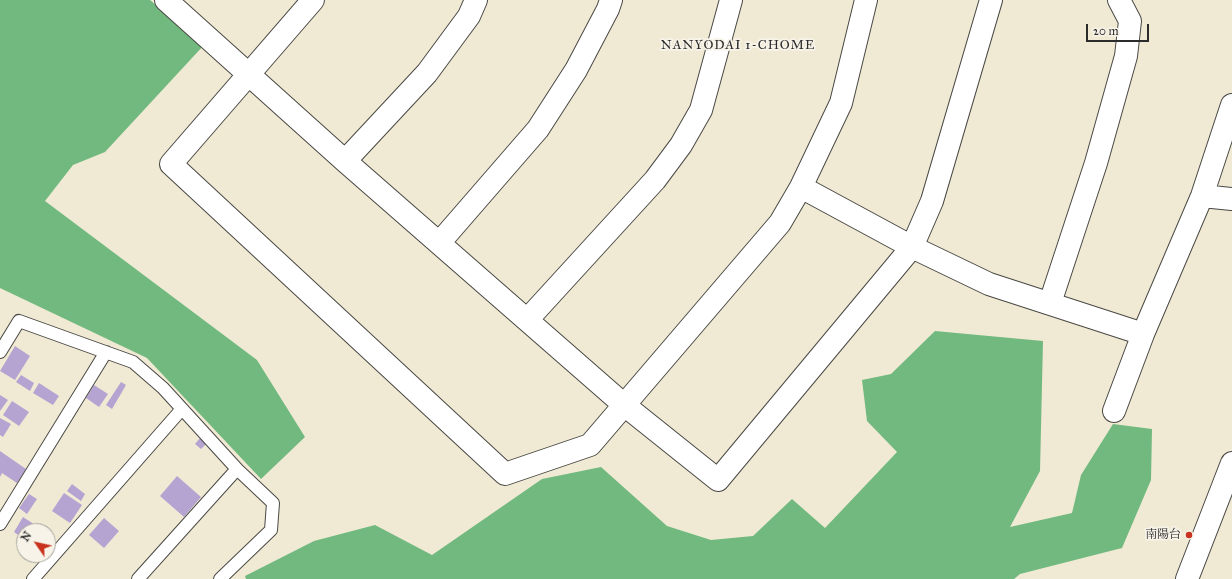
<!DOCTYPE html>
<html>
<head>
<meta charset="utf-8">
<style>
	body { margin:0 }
	#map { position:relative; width:1232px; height:579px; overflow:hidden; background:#f0ead4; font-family:"IM FELL Great Primer",serif }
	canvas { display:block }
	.north { position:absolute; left:16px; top:523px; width:40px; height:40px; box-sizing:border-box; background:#f7f3e8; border:1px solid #a5a39c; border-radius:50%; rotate:304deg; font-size:11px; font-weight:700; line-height:16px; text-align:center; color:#2b2b2b }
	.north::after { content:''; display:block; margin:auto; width:14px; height:18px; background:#c8321e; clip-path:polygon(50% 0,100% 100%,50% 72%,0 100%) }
	.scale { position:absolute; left:1086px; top:24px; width:63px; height:18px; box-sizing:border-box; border:2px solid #2b2b2b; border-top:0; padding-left:5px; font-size:12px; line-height:14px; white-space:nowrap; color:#2b2b2b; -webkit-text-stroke:3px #f7f3e8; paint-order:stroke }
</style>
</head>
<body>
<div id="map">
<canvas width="1232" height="579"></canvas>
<div class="north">N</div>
<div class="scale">20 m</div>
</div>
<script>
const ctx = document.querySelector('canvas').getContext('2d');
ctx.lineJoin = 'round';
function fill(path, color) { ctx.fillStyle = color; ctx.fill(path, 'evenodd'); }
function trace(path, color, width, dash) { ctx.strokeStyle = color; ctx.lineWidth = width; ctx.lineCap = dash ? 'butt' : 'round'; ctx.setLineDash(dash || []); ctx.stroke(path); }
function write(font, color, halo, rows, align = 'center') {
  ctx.font = font + ' "IM FELL Great Primer","Noto Serif JP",serif'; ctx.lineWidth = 3.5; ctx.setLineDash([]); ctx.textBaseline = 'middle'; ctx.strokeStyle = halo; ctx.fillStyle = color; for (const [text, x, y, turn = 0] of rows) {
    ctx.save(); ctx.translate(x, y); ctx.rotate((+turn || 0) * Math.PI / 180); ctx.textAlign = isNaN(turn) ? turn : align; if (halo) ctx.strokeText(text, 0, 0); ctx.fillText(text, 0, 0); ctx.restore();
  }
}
const forest = new Path2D(`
	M0,0H150L204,45L105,152L73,165L45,201L257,360L305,437L261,479L147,358L0,288Z
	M935,331L1043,341L1040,471L1010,527L1072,513L1081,475L1113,424L1152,429L1151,480L1122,548L1020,574L1014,579H246L245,576L314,541L375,525L432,555L542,479L601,467L667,526L711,540L753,536L792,499L825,528L897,452L867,421L862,380L891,374Z`);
const building = new Path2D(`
	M15,346L30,356L15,380L0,371Z
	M21,375L34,383L30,391L16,382Z
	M121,382L126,385L112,409L106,405Z
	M39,383L59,396L53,405L33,393Z
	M94,385L108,394L99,407L86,398Z
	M0,395L8,400L0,411Z
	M12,401L29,412L19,426L3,415Z
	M0,418L11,424L3,437L0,435Z
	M200,438L206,444L201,449L195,444Z
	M0,451L26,469L17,483L2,473L0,477Z
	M177,476L201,497L184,517L160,496Z
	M72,484L85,494L81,501L67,491Z
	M64,493L82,505L70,523L52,511Z
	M29,494L37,499L27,514L19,508Z
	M23,517L43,530L42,531H24V539L14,532Z
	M104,518L119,531L104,548L89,535Z`);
const service = new Path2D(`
	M0,352L19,321L133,362L163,388L237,469L273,503L271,530L220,579
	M0,524L106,352
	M33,579L181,410
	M138,579L237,469`);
const minor = new Path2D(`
	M166,0L345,161L623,404L718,480L912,247L932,201L991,0
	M313,0L171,164L505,474L590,445L780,223L801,187L841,103L866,0
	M345,161L427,73L469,16L476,0
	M801,187L912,247L989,284L1143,334
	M1202,196L1232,199
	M440,242L538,129L576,70L608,9L611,0
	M1050,303L1096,163L1126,56L1130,21L1119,0
	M527,320L655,180L681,145L701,110L731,0
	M1114,411L1143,334L1202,196L1232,105`);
const tertiary = new Path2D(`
	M1187,579L1232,463`);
const markers = [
	[1189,535,4,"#c8321e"]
];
const poiNames = [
	["南陽台",1181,535]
];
const neighbourhoodNames = [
	["NANYODAI 1-CHOME",738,46]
];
fill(forest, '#72b980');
fill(building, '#b5a3d1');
trace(service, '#494844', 14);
trace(minor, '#494844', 24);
trace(tertiary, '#494844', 24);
trace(service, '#fff', 12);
trace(minor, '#fff', 22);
trace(tertiary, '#fff', 22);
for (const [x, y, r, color] of markers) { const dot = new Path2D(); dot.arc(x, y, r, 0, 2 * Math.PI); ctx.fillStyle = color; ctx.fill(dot); trace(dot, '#f7f3e8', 1.5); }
write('12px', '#2b2b2b', '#f7f3e8', poiNames, 'right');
ctx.letterSpacing = '1px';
write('13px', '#2b2b2b', '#f7f3e8', neighbourhoodNames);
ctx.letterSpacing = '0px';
</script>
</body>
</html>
